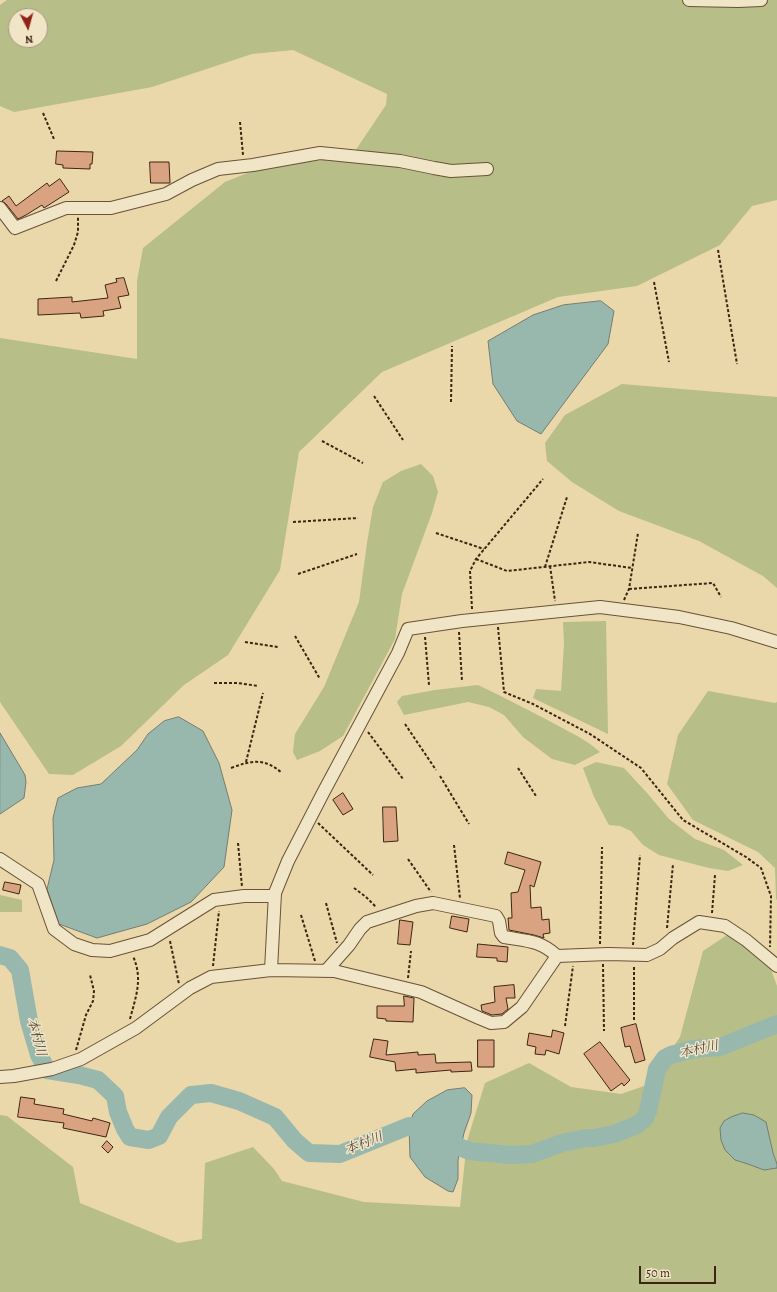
<!DOCTYPE html>
<html>
<head>
<meta charset="utf-8">
<style>
	body { margin:0 }
	#map { position:relative; width:777px; height:1292px; overflow:hidden; background:#ead7aa; font-family:Alegreya,serif }
	canvas { display:block }
	.north { position:absolute; left:8px; top:8px; width:40px; height:40px; box-sizing:border-box; background:#f1e5c8; border:1px solid #a9987f; border-radius:50%; rotate:174deg; font-size:11px; font-weight:700; line-height:16px; text-align:center; color:#3d2512 }
	.north::after { content:''; display:block; margin:auto; width:14px; height:18px; background:#8f2418; clip-path:polygon(50% 0,100% 100%,50% 72%,0 100%) }
	.scale { position:absolute; left:639px; top:1266px; width:77px; height:18px; box-sizing:border-box; border:2px solid #3d2512; border-top:0; padding-left:5px; font-size:12px; line-height:14px; white-space:nowrap; color:#3d2512; -webkit-text-stroke:3px #f1e5c8; paint-order:stroke }
</style>
</head>
<body>
<div id="map">
<canvas width="777" height="1292"></canvas>
<div class="north">N</div>
<div class="scale">50 m</div>
</div>
<script>
const ctx = document.querySelector('canvas').getContext('2d');
ctx.lineJoin = 'round';
function fill(path, color) { ctx.fillStyle = color; ctx.fill(path, 'evenodd'); }
function trace(path, color, width, dash) { ctx.strokeStyle = color; ctx.lineWidth = width; ctx.lineCap = dash ? 'butt' : 'round'; ctx.setLineDash(dash || []); ctx.stroke(path); }
function write(font, color, halo, rows, align = 'center') {
  ctx.font = font + ' Alegreya,"Noto Serif JP",serif'; ctx.lineWidth = 3; ctx.setLineDash([]); ctx.textBaseline = 'middle'; ctx.strokeStyle = halo; ctx.fillStyle = color; for (const [text, x, y, turn = 0] of rows) {
    ctx.save(); ctx.translate(x, y); ctx.rotate((+turn || 0) * Math.PI / 180); ctx.textAlign = isNaN(turn) ? turn : align; if (halo) ctx.strokeText(text, 0, 0); ctx.fillText(text, 0, 0); ctx.restore();
  }
}
const green = new Path2D(`
	M7,0H777V200L752,206L720,245L637,286L558,297L382,372L299,452L280,570L228,655L184,685L121,746L73,775L49,774L0,702V338L137,359V281L143,248L225,182L265,166L351,157L386,105L387,94L293,50L252,54L152,87L14,112L0,106V5ZM16,16H40V40H16Z
	M622,384L777,397V588L763,576L699,541L619,511L572,482L547,461L545,443L565,415Z
	M421,464L433,476L438,492L432,513L402,594L395,639L343,736L320,751L297,760L293,752L295,734L324,687L359,602L367,543L373,507L383,482L401,471Z
	M606,621L608,734L533,698L536,689L561,691L564,644L563,622Z
	M478,685C504,697 528,710 553,723C569,732 586,739 600,752L575,765L552,759L523,737L504,715L489,707L468,702L404,715L397,702L402,696L435,690Z
	M708,691L775,703L777,702V900L776,899L775,868L758,852L693,820L667,784L678,735Z
	M596,762L624,768L647,793L669,819L695,839L724,850L743,865L728,871L709,868L659,855L643,845L631,831L620,826L609,825L594,797L583,768Z
	M0,895L22,900V912H0Z
	M727,935L744,944L769,964L777,986V1292H0V1115L7,1116L73,1167L80,1203L178,1243L202,1239L205,1163L253,1147L274,1169L282,1181L364,1202L460,1207L467,1141L485,1083L529,1063L571,1087L621,1094L647,1085L680,1037L703,951Z`);
const water = new Path2D(`
	M601,301L614,311L608,344L541,434L517,421L493,384L488,341L533,315L563,305Z
	M179,717L203,731L219,763L232,810L224,867L191,902L147,924L97,938L59,924L47,889L54,860L53,818L58,798L77,788L101,784L137,750L148,734L164,721Z
	M0,733L25,775L26,782L24,798L0,814Z
	M465,1088L472,1095L471,1113L464,1133L458,1160V1179L453,1192L448,1191L425,1177L410,1157L409,1126L413,1114L427,1101L447,1090Z
	M743,1113L754,1115L766,1122L773,1153L777,1164V1168L764,1170L748,1164L735,1160L725,1150L721,1140L720,1128L724,1121L731,1117Z`);
const river = new Path2D(`
	M0,955L10,958L20,970L29,1021L39,1055L47,1070L79,1075L98,1080L115,1096L118,1112L125,1129L130,1137L149,1140L159,1136L169,1117L191,1095L211,1093L239,1101L275,1117L295,1141L309,1153L340,1154L409,1126L469,1151L510,1155L532,1154L562,1143L586,1138H594L614,1134L637,1125L645,1118L648,1111L657,1069L665,1058L671,1055L693,1049L720,1047L777,1024`);
const building = new Path2D(`
	M57,151L93,152L92,164H90V169L63,168V165L56,164Z
	M150,162H169L170,183H151Z
	M60,179L69,192L44,208L42,205L26,215L18,219L6,204L2,201L9,196L16,206L47,183L49,186Z
	M124,278L129,295L118,297L121,308L103,311L104,316L81,318L80,313L38,315V299L72,297V302L108,298L105,285L117,282L116,279Z
	M343,793L353,809L343,815L333,800Z
	M383,807H396L398,841L384,842Z
	M508,852L541,862L534,887L530,885L531,908L541,907L542,920L549,919L550,933L543,934L544,938L534,935L509,930L508,918H512L511,893L518,892L525,870L505,864Z
	M5,882L21,885L19,894L3,890Z
	M452,916L469,919L467,932L450,928Z
	M400,920L413,922L410,945L398,944Z
	M478,944L508,947L507,962L497,961V958L477,957Z
	M514,985L515,998H506L508,1009L502,1014L492,1015L482,1011L481,1005L495,1002L494,987Z
	M404,996L414,998L413,1022L386,1021V1019L377,1018V1006H404Z
	M636,1024L645,1060L635,1063L630,1046L625,1047L621,1028Z
	M553,1030L564,1033L559,1054L546,1050L545,1055L535,1054L536,1047L527,1045L529,1033L551,1037Z
	M374,1039L388,1041L386,1055L418,1052V1055L435,1054L436,1063L471,1062L472,1071L451,1072V1070L416,1073V1069L396,1071L395,1062L370,1057Z
	M478,1040H494V1067H478Z
	M600,1042L630,1080L624,1086L622,1083L611,1091L584,1054Z
	M21,1097L35,1099L34,1104L64,1109L63,1114L92,1121L93,1118L110,1123L106,1137L63,1128L64,1123L18,1117Z
	M107,1141L113,1147L108,1153L102,1147Z`);
const path = new Path2D(`
	M43,113L54,139
	M240,122L243,155
	M718,250L737,364
	M56,281L74,245L78,232V217
	M654,282L669,362
	M374,396L403,440
	M451,402L452,346
	M322,441L363,463
	M293,522L358,518
	M436,533L484,549
	M476,559L507,571L589,562L632,568
	M550,566L555,601
	M545,567L567,497
	M298,574L357,554
	M629,589L713,583L721,597
	M624,600L629,589L638,533
	M472,609L470,571L476,559L543,479
	M498,627L504,692L533,704L590,734L641,768L683,820L746,857L761,868L771,896L770,947
	M459,632L462,681
	M295,636L320,679
	M425,637L429,685
	M245,642L278,647
	M214,683H238L258,686
	M405,724L436,770
	M368,732L403,779
	M246,762L263,693
	M231,768C252,760 265,758 282,773
	M518,768L536,796
	M440,776L469,824
	M318,823L373,875
	M238,843L242,887
	M454,845L460,898
	M408,859L431,892
	M354,888L366,897L376,907
	M326,903L337,943
	M712,913L715,875
	M301,915L315,961
	M667,928L673,864
	M170,941L179,984
	M600,944L602,847
	M633,945L640,855
	M603,964L604,1031
	M213,966L219,911
	M408,978L411,951
	M130,1019C136,996 143,979 133,956
	M634,1020V966
	M565,1026L573,966
	M76,1050L86,1015L93,1001L94,991L90,975`);
const minor = new Path2D(`
	M689,0L738,1L761,0
	M0,208L15,228L66,208H111L166,194L192,180L218,169L253,165L320,153L400,161L434,168L451,171L487,169
	M0,859L38,884L54,929L74,944L92,950L110,951L150,940L214,900L244,896H275
	M271,970L275,893L288,861L323,793L398,653L408,629L462,621L600,607L679,617L731,628L777,642
	M326,971L349,945L360,929L367,922L416,906L433,903L496,916L499,921L501,933L504,937C526,941 540,940 557,956
	M0,1077L14,1076L52,1069L81,1059L136,1028L190,988L211,977L271,970L334,971L421,992L479,1018L491,1023L504,1022L522,1007L557,956L608,954L647,955L660,949L673,938L699,922L725,926L746,940L777,966`);
const waterNames = [
	["本村川",36,1037,75],
	["本村川",699,1050,-12],
	["本村川",364,1144,-22]
];
fill(green, '#b7be88');
fill(water, '#98b8ae');
trace(water, '#747d70', 1);
trace(river, '#98b8ae', 18);
fill(building, '#d9a382');
trace(building, '#3d2512', 1);
trace(minor, '#685238', 14);
trace(path, '#3d2512', 2, [3, 2]);
trace(minor, '#f1e5c8', 12);
write('italic 13px', '#544a39', '#f1e5c8', waterNames);
</script>
</body>
</html>
